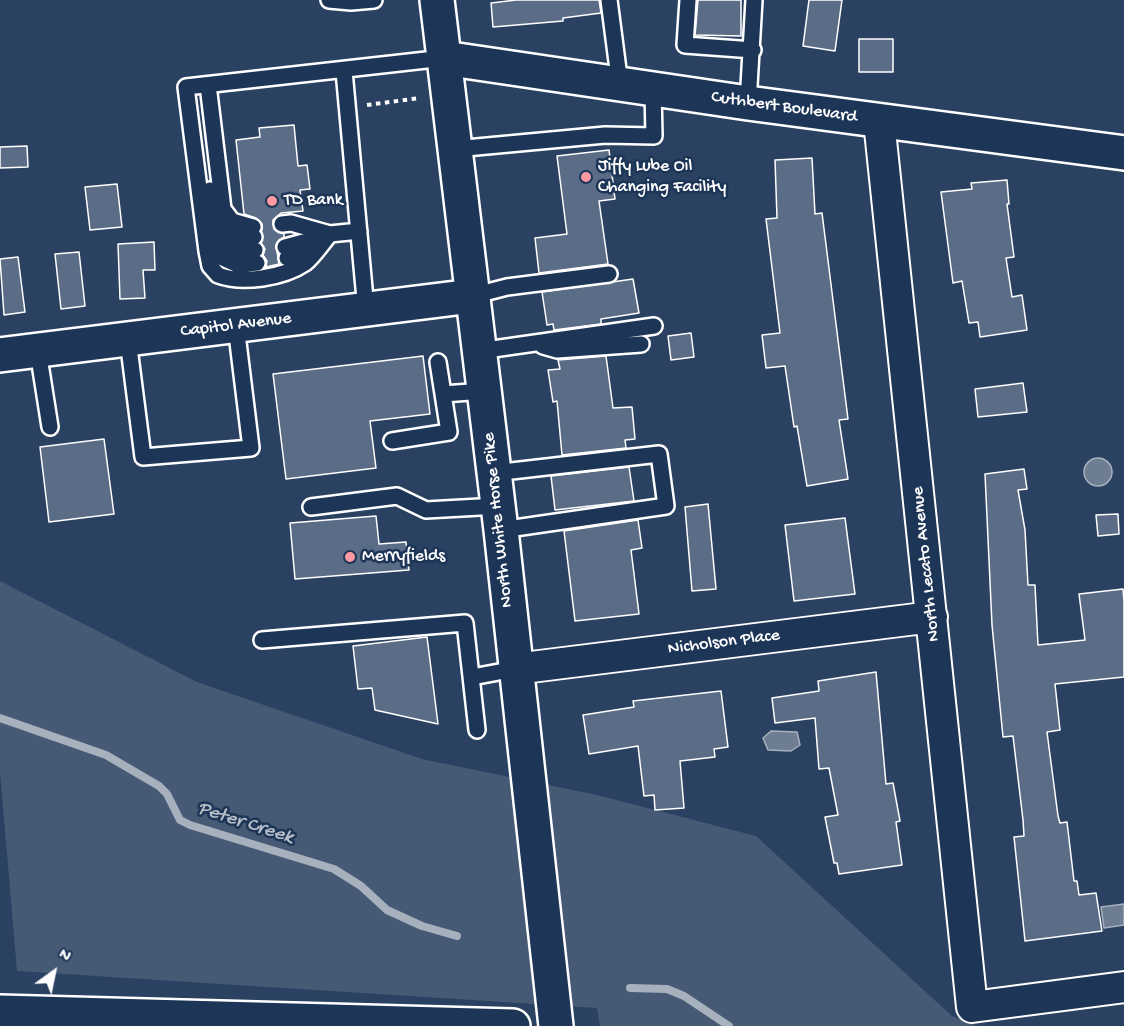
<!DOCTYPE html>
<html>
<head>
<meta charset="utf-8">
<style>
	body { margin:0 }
	#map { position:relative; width:1124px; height:1026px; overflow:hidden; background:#2a4161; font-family:"Gochi Hand",sans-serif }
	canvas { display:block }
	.north { position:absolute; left:24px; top:942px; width:60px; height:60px; -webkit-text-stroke:4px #1d3557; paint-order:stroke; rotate:33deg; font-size:16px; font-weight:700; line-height:24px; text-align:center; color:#fff }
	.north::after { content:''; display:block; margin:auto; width:21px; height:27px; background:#fff; clip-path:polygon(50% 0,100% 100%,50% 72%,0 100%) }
</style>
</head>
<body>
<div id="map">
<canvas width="1124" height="1026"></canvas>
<div class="north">N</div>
</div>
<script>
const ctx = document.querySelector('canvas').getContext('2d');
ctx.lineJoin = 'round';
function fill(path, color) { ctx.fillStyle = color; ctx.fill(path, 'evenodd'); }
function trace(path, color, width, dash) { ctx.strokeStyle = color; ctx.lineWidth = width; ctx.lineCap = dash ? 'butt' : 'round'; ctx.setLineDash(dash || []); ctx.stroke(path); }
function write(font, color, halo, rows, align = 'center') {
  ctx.font = font + ' "Gochi Hand",sans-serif'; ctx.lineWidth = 5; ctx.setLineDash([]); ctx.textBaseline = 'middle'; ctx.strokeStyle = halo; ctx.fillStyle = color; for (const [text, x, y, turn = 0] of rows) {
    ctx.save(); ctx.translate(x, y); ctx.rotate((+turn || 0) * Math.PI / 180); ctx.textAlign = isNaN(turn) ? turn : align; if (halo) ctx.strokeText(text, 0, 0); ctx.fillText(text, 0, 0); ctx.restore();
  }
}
const green = new Path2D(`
	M0,581L197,682L422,759L597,795L756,836L952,1016L978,1026H600L597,1008L17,971L0,772Z`);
const water = new Path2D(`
	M1084 472a14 14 0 1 1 28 0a14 14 0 1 1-28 0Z
	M771,731L797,732L800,745L791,751L768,750L763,738Z
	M1124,904V925L1104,928L1101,907Z`);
const stream = new Path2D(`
	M0,718L106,755L159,786L167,794L180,820L190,825L334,869L361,886L387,910L422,926L457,936
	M630,988L667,989L684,996L729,1026`);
const building = new Path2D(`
	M516,0H599L601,13L563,18V21L493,27L491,3Z
	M698,0H741V36L695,35Z
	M809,0H842L835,51L803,46Z
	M859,39H893V72H859Z
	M294,125L298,166L307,165L310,189L300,190L303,211L281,213L273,220L274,229L284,234V237L276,245L279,264L266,267L267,261L263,255L265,249L261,243L262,224L256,218L244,214L236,140L260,137L259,128Z
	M27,146L28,167L0,168V147Z
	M609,150L615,199L599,201L608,264L539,273L535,238L567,234L557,156Z
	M812,158L815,214L822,213L848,419L839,420L848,479L807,486L797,426L794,427L785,366L766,368L762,335L780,333L766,219L777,218L775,160Z
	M1007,180L1009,204H1007L1014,257L1006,258L1012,297L1022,295L1027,330L980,337L978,322L969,323L962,281L953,283L941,192L972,189L971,183Z
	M117,184L122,227L90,230L85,187Z
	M154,242L155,270H143L145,298L120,299L118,244Z
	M79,252L85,306L61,309L55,254Z
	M18,257L25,312L4,315L0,259Z
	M633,279L639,313L601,319V324L554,330L553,324L547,325L542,292Z
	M691,333L694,357L671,360L668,336Z
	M423,356L430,414L370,421L376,468L286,479L273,374Z
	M606,356L613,408L632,407L635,439L625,440L626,448L562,455L557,401L553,402L548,370L560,369L558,360Z
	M1023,383L1027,412L978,417L975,389Z
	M104,439L114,514L49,522L40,447Z
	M629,467L634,501L555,510L551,476Z
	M1024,469L1027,489L1018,490L1025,530L1028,585H1035L1038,645L1085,640L1079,594L1123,589L1124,601V677L1055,684L1060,730L1047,732L1058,816L1060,823L1067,822L1074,881H1077L1079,895L1096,893L1102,931L1025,941L1014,837L1024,836L1023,820L1013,736L1003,737L992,625L985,474Z
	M708,504L716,589L692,591L685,507Z
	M1118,514L1119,534L1098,536L1096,515Z
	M376,516L379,544L406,542L409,570L295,579L290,523Z
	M845,518L855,594L794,601L785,525Z
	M638,520L642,548L631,550L639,614L575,621L564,531Z
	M427,637L438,724L375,710L372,688L358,689L353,646Z
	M876,672L886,784L893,783L900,821L896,822L902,865L839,874L837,863H834L825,817L838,815L829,768L819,769L815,718L775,723L772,698L819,691L818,681Z
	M721,691L728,747L714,749L715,757L680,761L684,808L655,810L654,795L644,796L638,746L589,754L583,715L634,707L633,701Z`);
const path = new Path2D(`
	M367,105L420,98`);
const service = new Path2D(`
	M329,0L351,2L374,0
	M609,0L620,85
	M688,0L685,45L753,50
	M344,71L366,310
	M208,85L223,209L232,221L253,227
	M748,103L754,0
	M455,149L605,135L654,136L653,90
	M210,190C214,223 217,237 254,237
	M282,224L291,223L330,234
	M206,226C220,248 229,252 255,250
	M359,231L330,234C322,243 314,256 305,263C283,278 242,284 218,275L210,266L207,251L186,87L444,58
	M285,247L311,240
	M207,251L238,265L257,263
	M287,258L297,257L310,248
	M472,296L507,287L609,274
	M128,340L143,457L251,448L236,326
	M543,346L557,350L641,344
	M38,351L50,427
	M479,351L654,326
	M443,394L484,391
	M392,441L449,432L438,362
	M494,473L659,454L666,506L501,530
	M311,507L397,496L426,510L498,506
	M262,640L465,623L477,730
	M472,677L515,669`);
const minor = new Path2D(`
	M879,121L972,1007L1124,987
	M515,669L932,617`);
const tertiary = new Path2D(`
	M0,355L472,296`);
const secondary = new Path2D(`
	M444,58L748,103L1124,153`);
const primary = new Path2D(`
	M0,1012L513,1026`);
const trunk = new Path2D(`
	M437,0L501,530L556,1026`);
const markers = [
	[586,177,6,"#ff9aa2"],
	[272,201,6,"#ff9aa2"],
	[350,557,6,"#ff9aa2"]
];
const streetNames = [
	["Cuthbert Boulevard",784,108,8],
	["Capitol Avenue",236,326,-7],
	["North White Horse Pike",499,520,-96],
	["North Lecato Avenue",927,564,-96],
	["Nicholson Place",724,643,-7]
];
const poiNames = [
	["Jiffy Lube Oil",598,167],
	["Changing Facility",598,188],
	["TD Bank",284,201],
	["Merryfields",362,557]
];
const waterNames = [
	["Peter Creek",245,824,18]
];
fill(green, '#465975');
fill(water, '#6d7d92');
trace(water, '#a7b1be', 1.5);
trace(stream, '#a7b1be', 8);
fill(building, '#5b6c86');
trace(building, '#fff', 1.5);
trace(service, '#fff', 20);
trace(minor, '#fff', 34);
trace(tertiary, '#fff', 38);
trace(secondary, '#fff', 38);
trace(primary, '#fff', 38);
trace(trunk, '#fff', 38);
trace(path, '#fff', 4, [4.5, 4.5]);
trace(service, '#1d3557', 15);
trace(minor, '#1d3557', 30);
trace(tertiary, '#1d3557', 33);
trace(secondary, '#1d3557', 33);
trace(primary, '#1d3557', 33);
trace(trunk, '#1d3557', 33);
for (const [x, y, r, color] of markers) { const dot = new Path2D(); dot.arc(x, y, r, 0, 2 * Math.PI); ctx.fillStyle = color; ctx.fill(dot); trace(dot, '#1d3557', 2); }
write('18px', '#fff', '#1d3557', streetNames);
write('18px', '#fff', '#1d3557', poiNames, 'left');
write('italic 20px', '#b6bec8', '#1d3557', waterNames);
</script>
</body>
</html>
